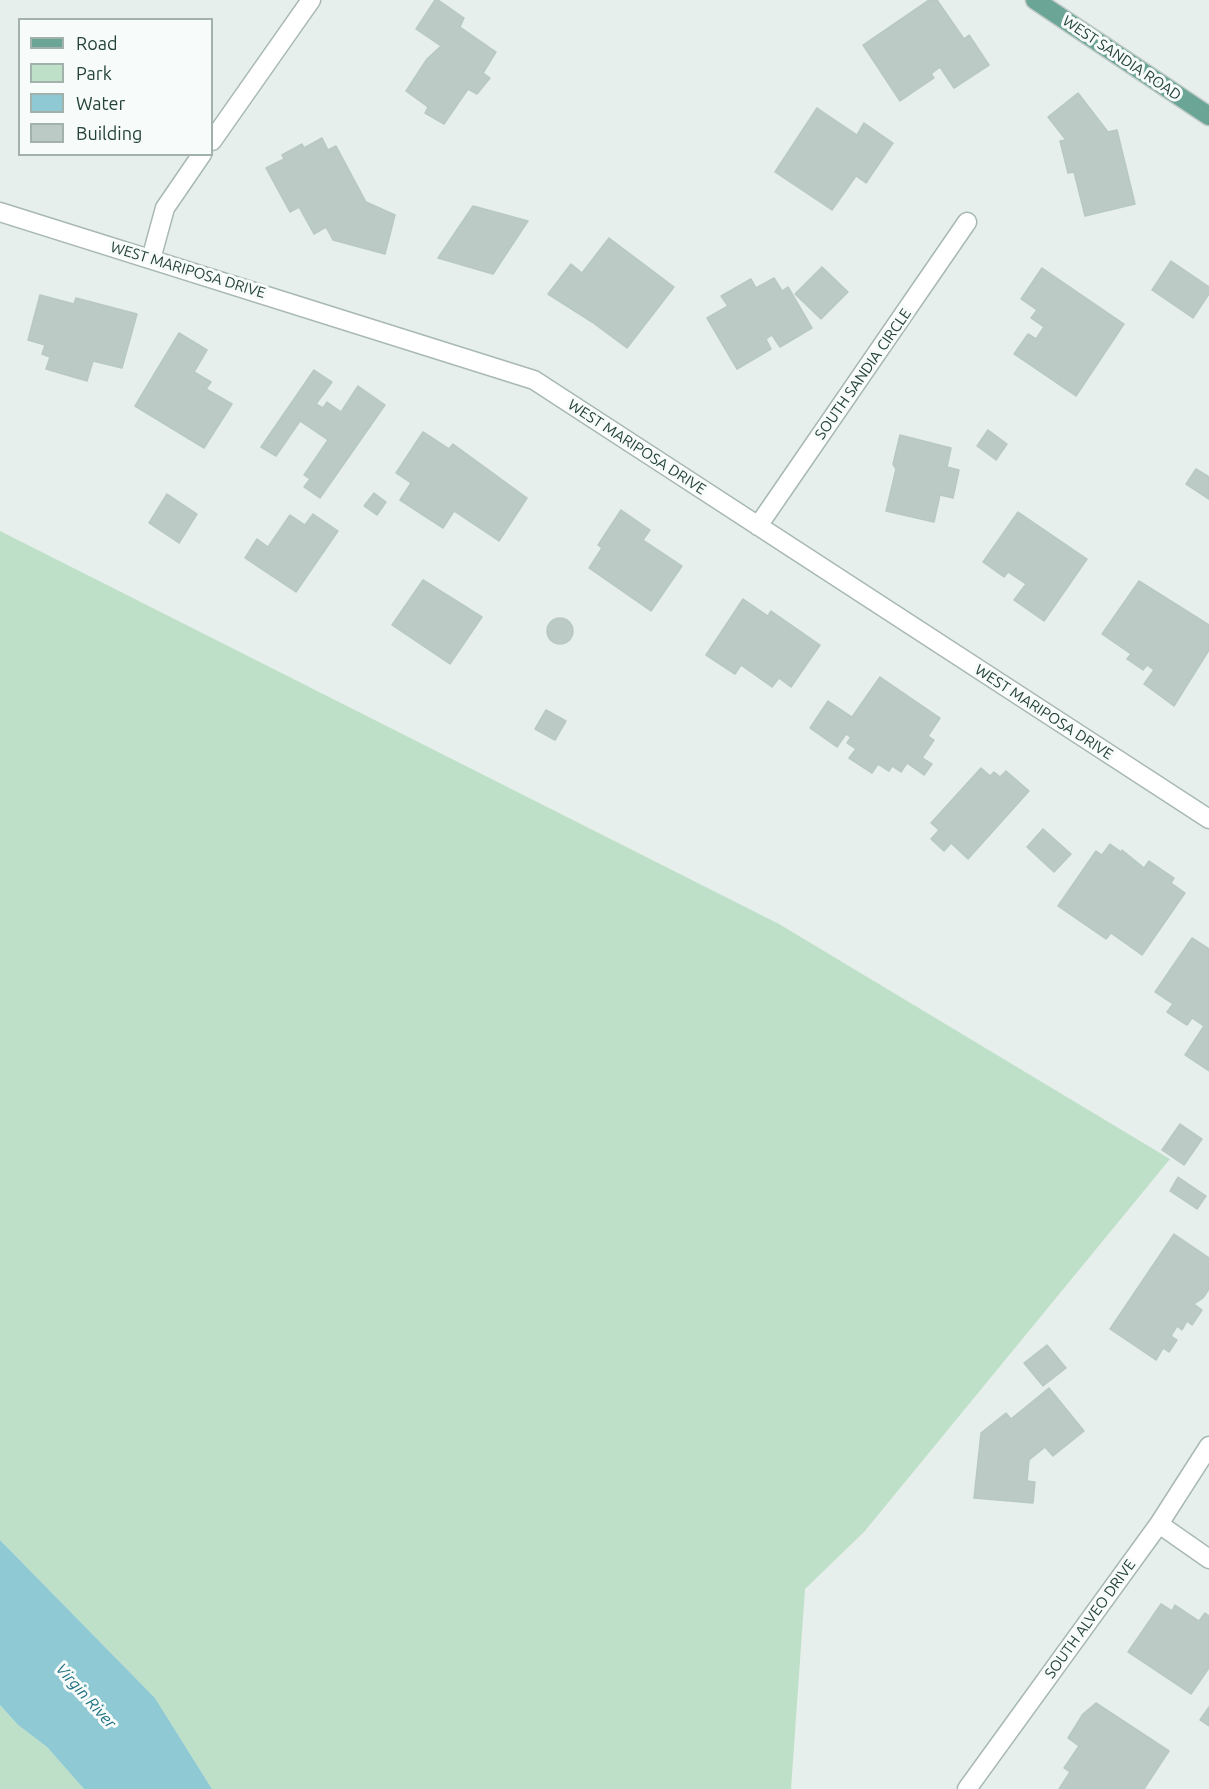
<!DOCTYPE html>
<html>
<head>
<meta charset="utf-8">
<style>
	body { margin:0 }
	#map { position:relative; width:1209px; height:1789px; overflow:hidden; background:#e6efeb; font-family:Ubuntu,sans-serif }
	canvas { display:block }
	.legend { position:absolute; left:18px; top:18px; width:195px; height:138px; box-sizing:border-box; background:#f7fbf9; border:2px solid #a3b1ad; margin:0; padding:8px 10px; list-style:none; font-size:18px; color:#24423a }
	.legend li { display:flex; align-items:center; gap:12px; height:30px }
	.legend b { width:30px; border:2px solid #a3b1ad }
</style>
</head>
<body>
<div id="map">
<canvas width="1209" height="1789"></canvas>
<ul class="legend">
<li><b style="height:8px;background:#6aa596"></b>Road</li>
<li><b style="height:16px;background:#bfe0c8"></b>Park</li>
<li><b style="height:16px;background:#8ec9d4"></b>Water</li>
<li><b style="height:16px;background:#bbcac4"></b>Building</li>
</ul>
</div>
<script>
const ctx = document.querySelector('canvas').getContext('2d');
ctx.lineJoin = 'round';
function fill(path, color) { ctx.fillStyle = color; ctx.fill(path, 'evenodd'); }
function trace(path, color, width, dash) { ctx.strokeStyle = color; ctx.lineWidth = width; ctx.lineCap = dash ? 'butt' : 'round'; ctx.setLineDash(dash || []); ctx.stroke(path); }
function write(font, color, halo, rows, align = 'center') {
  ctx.font = font + ' Ubuntu,sans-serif'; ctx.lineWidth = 6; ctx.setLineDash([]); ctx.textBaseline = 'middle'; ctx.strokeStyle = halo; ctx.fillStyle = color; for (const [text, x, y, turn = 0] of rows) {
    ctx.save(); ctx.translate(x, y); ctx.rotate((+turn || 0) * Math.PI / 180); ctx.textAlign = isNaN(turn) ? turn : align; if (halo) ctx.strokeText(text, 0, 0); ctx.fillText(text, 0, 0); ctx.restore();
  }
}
const green = new Path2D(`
	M0,531L779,924L1170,1159L864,1532L805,1589L791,1789H212L155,1698L0,1540Z
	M0,1705L18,1725L47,1747L84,1789H0Z`);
const water = new Path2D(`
	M0,1540L155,1698L212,1789H84L47,1747L18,1725L0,1705Z`);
const building = new Path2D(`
	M435,0H438L464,18L460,27L496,52L483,73L490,78L477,94L468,89L444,124L425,113L428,107L406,91L427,59L441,46L416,29Z
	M929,0H937L964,39L969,35L989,65L954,88L940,67L931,74L934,78L900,101L863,45Z
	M1078,93L1108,132L1117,130L1135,204L1085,216L1074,172L1068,173L1060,141L1066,140L1048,117Z
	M817,108L857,135L864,123L893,143L866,183L856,176L832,210L775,172Z
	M322,138L328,150L336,146L366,202L395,215L385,254L333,240L326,227L314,234L299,207L290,212L266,168L284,159L282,155L302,144L304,148Z
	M473,206L528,221L493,274L438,258Z
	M609,238L674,287L627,348L592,322L548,294L571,264L582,273Z
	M1171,261L1209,287V294L1193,318L1152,290Z
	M822,267L848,292L821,319L795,294Z
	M1042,268L1124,324L1076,396L1014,354L1028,334L1036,339L1044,327L1031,318L1037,310L1021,299Z
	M774,278L782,291L788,287L812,328L780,347L772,335L766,339L771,349L737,369L707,318L728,306L721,296L751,279L756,288Z
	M40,295L74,304L76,298L137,314L122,368L93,361L87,381L46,369L50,357L42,354L45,345L28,340Z
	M179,333L207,350L194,372L211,382L206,389L232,404L204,448L135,406Z
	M314,370L332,382L316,404L323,408L327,402L341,412L358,386L385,405L320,498L304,487L310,479L304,475L328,440L300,421L276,456L261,447Z
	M988,430L1007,444L996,460L977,446Z
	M423,432L449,449L453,444L527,498L499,541L454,511L443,528L400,500L411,483L396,473Z
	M900,435L951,448L947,467L959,470L953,498L940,495L934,522L886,511L896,469L893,464Z
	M1196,469L1209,477V499L1186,484Z
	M374,493L386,502L377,515L364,506Z
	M167,494L197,514L179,543L149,523Z
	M621,510L650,530L643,540L682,566L651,611L589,568L602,548L598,545Z
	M1018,512L1087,559L1044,621L1014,600L1026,584L1008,572L1004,577L983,562Z
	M313,514L338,531L296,592L245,558L257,539L268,547L290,515L305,525Z
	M423,580L482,617L450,664L392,625Z
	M1139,581L1209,625V650L1174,706L1144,684L1154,670L1147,665L1143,670L1127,659L1131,654L1102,634Z
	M743,599L768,616L771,611L820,645L791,687L779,678L772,687L741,665L735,674L706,655Z
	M547 631a13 13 0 1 1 26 0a13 13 0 1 1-26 0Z
	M880,677L940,718L928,736L934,740L922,758L932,764L924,775L907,763L901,772L892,766L889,771L878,764L872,773L849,758L856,749L847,743L851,737L846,734L837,747L810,728L828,701L852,717Z
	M546,710L566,721L555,740L535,729Z
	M981,768L990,776L994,772L1000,777L1006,771L1029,791L968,859L951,843L944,851L931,839L939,830L931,823Z
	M1043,829L1071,854L1054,872L1027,847Z
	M1110,844L1121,852L1122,850L1144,868L1149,861L1174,878L1171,883L1185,893L1142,955L1111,933L1106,939L1058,906L1096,851L1102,855Z
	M1192,938L1209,949V1071L1185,1055L1204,1026L1192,1018L1187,1025L1167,1012L1173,1004L1155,992Z
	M1180,1124L1202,1139L1184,1165L1162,1150Z
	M1178,1177L1206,1196L1197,1209L1170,1191Z
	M1174,1234L1209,1258V1289L1203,1298L1194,1304L1202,1310L1192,1325L1187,1321L1182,1330L1177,1326L1171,1336L1177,1340L1169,1352L1163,1348L1156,1360L1110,1329Z
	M1047,1345L1066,1368L1043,1386L1024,1363Z
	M1049,1388L1084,1431L1053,1456L1045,1447L1029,1460L1027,1481L1035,1482L1033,1503L974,1498L981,1433L1006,1413L1011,1419Z
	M1161,1604L1172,1611L1175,1605L1199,1621L1205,1613L1209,1616V1668L1191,1694L1128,1652Z
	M1096,1703L1169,1751L1144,1789H1059L1070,1772L1064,1768L1079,1746L1068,1738L1083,1714Z
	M1209,1707V1726L1200,1720Z`);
const minor = new Path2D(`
	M212,141L311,0
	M0,212L534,380L1209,819
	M151,259L165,208L202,154
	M758,526L967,222
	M1159,1524L1209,1559
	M967,1789L1159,1524L1209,1446`);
const major = new Path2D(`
	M1035,0L1209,116`);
const streetNames = [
	["WEST SANDIA ROAD",1122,58,34],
	["WEST MARIPOSA DRIVE",188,270,17],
	["SOUTH SANDIA CIRCLE",863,374,-55],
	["WEST MARIPOSA DRIVE",637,447,33],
	["WEST MARIPOSA DRIVE",1044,712,33],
	["SOUTH ALVEO DRIVE",1090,1619,-54]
];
const waterNames = [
	["Virgin River",86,1696,48]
];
fill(green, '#bfe0c8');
fill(water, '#8ec9d4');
fill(building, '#bbcac4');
trace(building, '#b8c9c2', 1.5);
trace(minor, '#a8b8b2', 21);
trace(major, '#c2cac8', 21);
trace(minor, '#fff', 18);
trace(major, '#6aa596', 18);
write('15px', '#24423a', '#f7fbf9', streetNames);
write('italic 16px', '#1c6f80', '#f7fbf9', waterNames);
</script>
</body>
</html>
